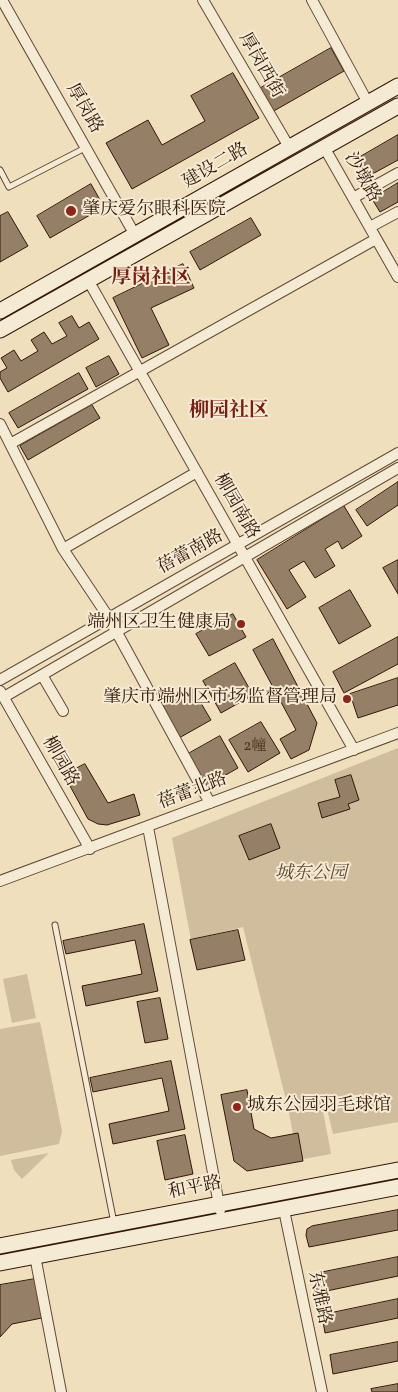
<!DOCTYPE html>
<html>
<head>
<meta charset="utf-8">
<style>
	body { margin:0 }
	canvas { display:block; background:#efdfbc }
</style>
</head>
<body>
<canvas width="398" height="1392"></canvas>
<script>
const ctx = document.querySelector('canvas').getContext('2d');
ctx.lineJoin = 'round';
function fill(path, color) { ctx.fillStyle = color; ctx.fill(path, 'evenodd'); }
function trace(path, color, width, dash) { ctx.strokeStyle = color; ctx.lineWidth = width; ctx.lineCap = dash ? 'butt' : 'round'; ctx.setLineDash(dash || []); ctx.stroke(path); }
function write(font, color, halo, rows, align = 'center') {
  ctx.font = font + ' Vollkorn,"Noto Serif SC",serif'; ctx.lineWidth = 4; ctx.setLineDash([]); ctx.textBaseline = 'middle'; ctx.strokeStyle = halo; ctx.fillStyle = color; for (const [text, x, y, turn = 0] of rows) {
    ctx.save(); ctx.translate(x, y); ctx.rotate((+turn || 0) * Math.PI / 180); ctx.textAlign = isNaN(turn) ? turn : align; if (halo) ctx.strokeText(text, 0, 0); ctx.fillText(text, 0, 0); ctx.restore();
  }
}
const green = new Path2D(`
	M398,748V1122L333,1134L325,1101H321L331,1154L298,1160L288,1108L243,927L191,940L172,838Z
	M27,974L36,1018L12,1023L3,979Z
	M40,1022L62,1131L59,1144L0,1156V1029Z
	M49,1153L22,1179L14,1170L11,1160Z`);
const building = new Path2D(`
	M331,48L344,71L272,112L259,89Z
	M233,73L259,118L132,189L106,143L148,120L162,145L205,121L191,96Z
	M398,135V160L365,178L355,160Z
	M398,183V202L380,212L372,199Z
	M91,184L104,207L50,238L37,216Z
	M8,212L28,246L0,262V216Z
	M251,218L261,235L200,270L190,252Z
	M183,264L194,288L151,308L169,345L142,358L113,298Z
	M72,316L79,328L89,322L99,339L8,392L0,378V372L7,368L1,358L14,350L21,361L38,351L31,340L44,332L52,344L67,336L59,323Z
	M109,356L119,374L96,387L86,368Z
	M79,373L88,389L18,428L9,413Z
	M92,405L100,418L28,460L20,446Z
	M398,482V505L367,526L356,510Z
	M344,506L362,536L342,549L338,541L325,549L335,566L315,578L304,561L289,570L306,597L287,609L257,560Z
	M398,560V594L383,568Z
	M350,590L371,626L339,644L319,608Z
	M233,614L246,637L209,656L196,634Z
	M398,637V664L344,693L333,672Z
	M273,639L317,723L309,750L291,759L280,739L296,730L253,650Z
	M235,663L253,695L221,713L203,681Z
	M398,678V705L358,718L350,694Z
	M192,688L211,720L179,738L160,706Z
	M261,722L280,753L248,772L229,740Z
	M220,736L238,768L206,786L188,754Z
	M85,764L108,803L134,794L140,815L107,825L98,824L88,819L64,775Z
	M351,775L359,800L348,804L350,809L322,818L318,803L340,797L335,780Z
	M271,824L280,848L249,860L239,836Z
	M144,924L158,991L86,1006L82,986L142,974L135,940L66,954L63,941Z
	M238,930L245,960L197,970L190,940Z
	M160,998L168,1039L145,1043L137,1002Z
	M171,1061L185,1129L113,1144L109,1124L169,1111L162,1078L93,1092L90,1078Z
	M247,1090L254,1129L271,1138L298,1133L303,1161L247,1171L234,1161L221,1095Z
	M185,1135L193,1174L165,1180L157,1141Z
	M398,1210V1230L309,1247L306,1235L307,1229L312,1226Z
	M398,1257V1276L317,1293L314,1274Z
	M35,1279L42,1318L12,1324L0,1337V1285Z
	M398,1299V1318L325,1333L322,1315Z
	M398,1342V1361L333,1374L330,1355Z
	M398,1384V1392H372L371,1389Z`);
const service = new Path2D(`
	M0,170L9,187L85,148
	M55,925L114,1223`);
const minor = new Path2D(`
	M2,0L135,235
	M203,0L289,147
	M312,0L368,103
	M324,147L398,277
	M353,198L398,173
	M370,227L398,212
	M88,280L354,750
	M0,424L63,549L109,618L210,803
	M10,444L376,239
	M63,549L197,472
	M42,675L63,711
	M0,680L398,453
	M0,691L90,849
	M4,697L398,468
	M148,827L220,1210
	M0,881L398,733
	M284,1210L322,1392
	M35,1256L61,1392`);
const secondary = new Path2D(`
	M0,311L398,86
	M0,330L398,106
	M0,1246L398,1170
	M0,1263L398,1187`);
const markers = [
	[71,211,6,"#8f2418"],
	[241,624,5,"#8f2418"],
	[347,699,5,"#8f2418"],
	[237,1107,5,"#8f2418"]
];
const numberNames = [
	["2幢",255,747]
];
const streetNames = [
	["厚岗西街",260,66,60],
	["厚岗路",83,109,60],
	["建设二路",216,167,-30],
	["沙墩路",361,178,60],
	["柳园南路",235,507,60],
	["蓓蕾南路",191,553,-29],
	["柳园路",59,762,60],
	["蓓蕾北路",193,792,-21],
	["和平路",195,1189,-11],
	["东雅路",318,1298,78]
];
const poiNames = [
	["肇庆爱尔眼科医院",82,211],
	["端州区卫生健康局",231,624,"right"],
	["肇庆市端州区市场监督管理局",337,699,"right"],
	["城东公园羽毛球馆",247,1107]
];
const parkNames = [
	["城东公园",311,875]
];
const quarterNames = [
	["厚岗社区",151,279],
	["柳园社区",229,412]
];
fill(green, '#cfbd9e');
fill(building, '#957f66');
trace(building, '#331809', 1);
trace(service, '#624a36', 7);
trace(minor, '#624a36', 12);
trace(secondary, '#331809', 17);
trace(service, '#f5ead3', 5);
trace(minor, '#f5ead3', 10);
trace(secondary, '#f5ead3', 15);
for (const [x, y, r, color] of markers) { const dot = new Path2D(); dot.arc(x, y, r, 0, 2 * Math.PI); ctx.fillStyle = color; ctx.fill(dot); trace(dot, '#f5ead3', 2); }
write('15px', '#4c3220', null, numberNames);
write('18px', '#331809', '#f5ead3', streetNames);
write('18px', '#331809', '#f5ead3', poiNames, 'left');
write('italic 18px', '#624a36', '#f5ead3', parkNames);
write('bold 20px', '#7a1f14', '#f5ead3', quarterNames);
</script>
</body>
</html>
